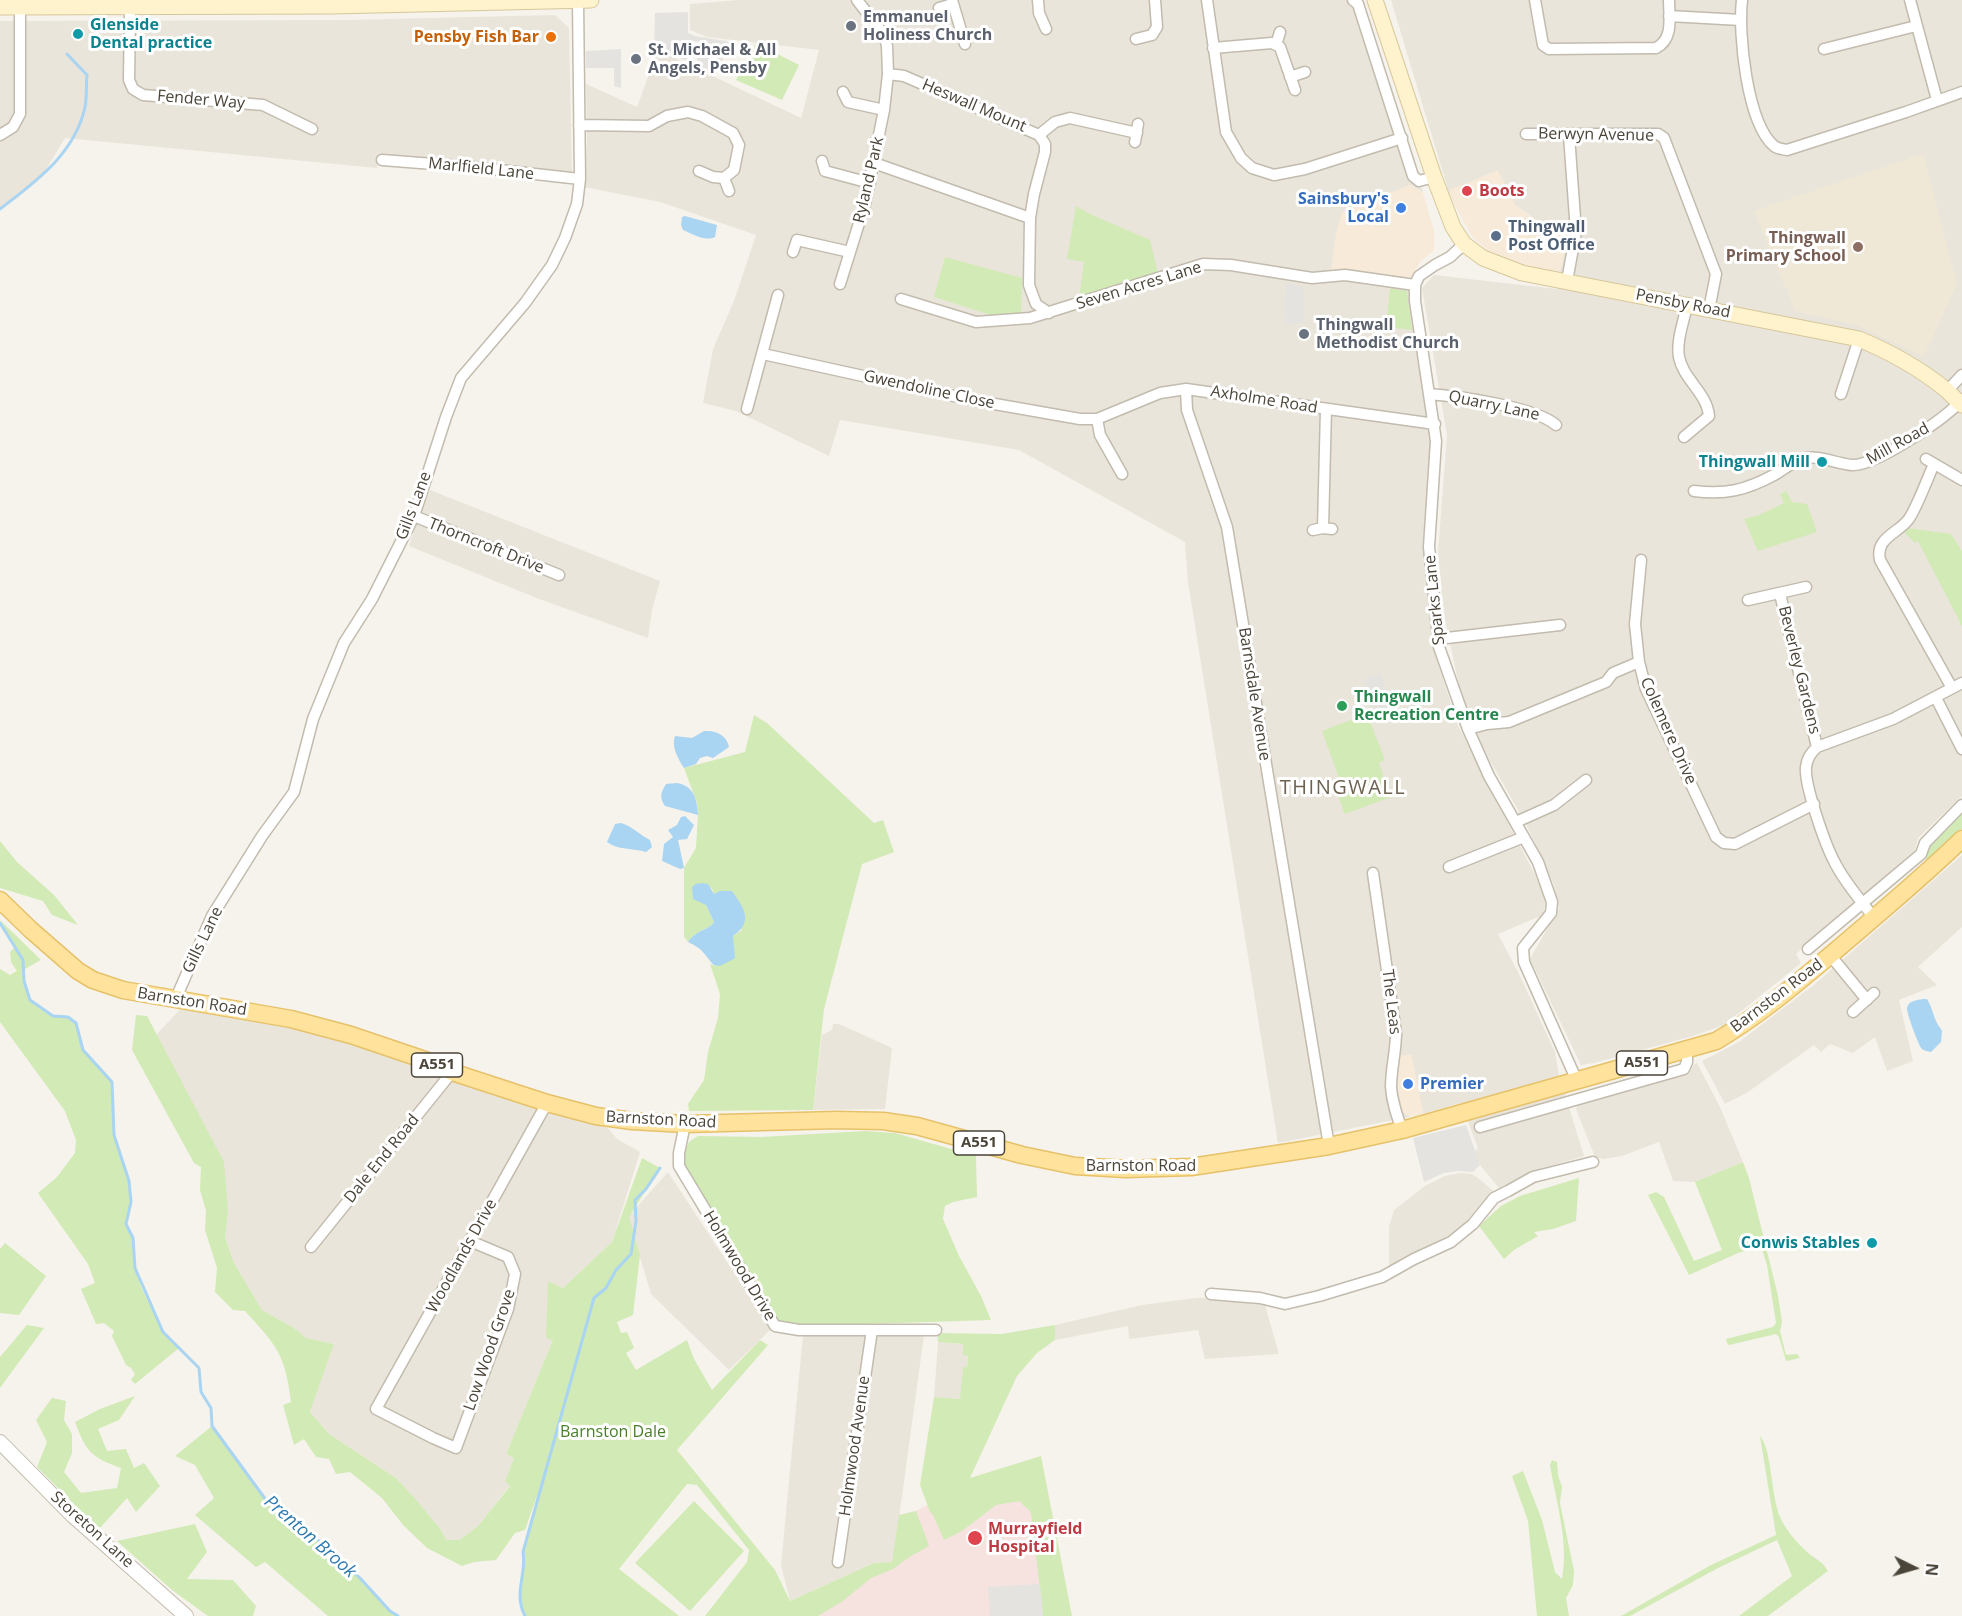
<!DOCTYPE html>
<html>
<head>
<meta charset="utf-8">
<style>
	body { margin:0 }
	#map { position:relative; width:1962px; height:1616px; overflow:hidden; background:#f6f3ec; font-family:"Open Sans",sans-serif }
	canvas { display:block }
	.north { position:absolute; left:1884px; top:1538px; width:60px; height:60px; -webkit-text-stroke:4px #fff; paint-order:stroke; rotate:95deg; font-size:16px; font-weight:700; line-height:24px; text-align:center; color:#4b4439 }
	.north::after { content:''; display:block; margin:auto; width:21px; height:27px; background:#4b4439; clip-path:polygon(50% 0,100% 100%,50% 72%,0 100%) }
</style>
</head>
<body>
<div id="map">
<canvas width="1962" height="1616"></canvas>
<div class="north">N</div>
</div>
<script>
const ctx = document.querySelector('canvas').getContext('2d');
ctx.lineJoin = 'round';
function fill(path, color) { ctx.fillStyle = color; ctx.fill(path, 'evenodd'); }
function trace(path, color, width, dash) { ctx.strokeStyle = color; ctx.lineWidth = width; ctx.lineCap = dash ? 'butt' : 'round'; ctx.setLineDash(dash || []); ctx.stroke(path); }
function write(font, color, halo, rows, align = 'center') {
  ctx.font = font + ' "Open Sans",sans-serif'; ctx.lineWidth = 6; ctx.setLineDash([]); ctx.textBaseline = 'middle'; ctx.strokeStyle = halo; ctx.fillStyle = color; for (const [text, x, y, turn = 0] of rows) {
    ctx.save(); ctx.translate(x, y); ctx.rotate((+turn || 0) * Math.PI / 180); ctx.textAlign = isNaN(turn) ? turn : align; if (halo) ctx.strokeText(text, 0, 0); ctx.fillText(text, 0, 0); ctx.restore();
  }
}
const residential = new Path2D(`
	M738,0H1363L1423,193L1410,185L1384,196L1409,282L1432,446L1423,546L1436,657L1458,726L1546,896L1543,915L1498,934L1520,976L1555,1052L1559,1075L1584,1156L1531,1172L1499,1188L1480,1165L1474,1152L1478,1148L1461,1103L1423,1114L1411,1054L1409,1116H1413L1278,1143L1188,582L1185,542L1019,450L840,420L829,456L736,411L703,403L713,349L734,301L756,235L660,202L584,187L587,143L586,84L637,107L658,50L801,118L819,50L707,37L690,30V4Z
	M1391,0H1962V796L1918,838L1915,850L1796,954L1801,963L1724,1025L1693,1036L1594,1063L1581,1065L1530,959L1559,908L1554,885L1527,826L1484,750L1462,699L1444,615L1438,552L1447,435L1422,288L1434,275L1557,289L1567,223L1542,224L1515,205L1450,190V196Z
	M555,15L569,28L572,176L378,157L377,168L65,138L42,176L0,209V21L347,20Z
	M430,490L660,581L652,610L648,638L539,599L409,546L421,507Z
	M1962,855V927L1918,967L1937,985L1899,1000L1913,1061L1887,1071L1875,1037L1853,1053L1830,1044L1821,1052L1814,1045L1748,1092L1725,1104L1702,1061L1739,1042L1815,984Z
	M186,1003L290,1024L602,1121L617,1139L640,1152L612,1242L563,1288L548,1282L553,1340L506,1454L514,1458L505,1481L510,1485L478,1526L460,1540H446L441,1530L414,1497L396,1478L329,1434L310,1412L334,1344L306,1338L294,1328L262,1310L234,1263L225,1237L228,1212L156,1035Z
	M833,1024H839L892,1048L885,1109L813,1110L822,1035L832,1030Z
	M1697,1063L1720,1107L1743,1162L1695,1182L1673,1181L1659,1142L1622,1156L1603,1159L1595,1157L1576,1109L1579,1102L1689,1074L1694,1064Z
	M668,1172L771,1329L729,1370L651,1294L628,1217Z
	M1460,1173L1472,1174L1482,1181L1493,1191L1465,1223L1453,1233L1389,1268V1227L1394,1210L1425,1186L1445,1176Z
	M1240,1297L1264,1302L1279,1354L1205,1359L1198,1330L1129,1339L1128,1326L1055,1340V1325L1142,1305L1196,1298Z
	M803,1335H924L893,1562L874,1563L790,1601L781,1565Z
	M938,1342L963,1344L968,1355L967,1367H963L961,1399L934,1397Z`);
const commercial = new Path2D(`
	M1498,170L1515,205L1542,224L1567,223L1569,233L1559,276L1500,260L1473,238L1461,217L1450,196V190Z
	M1410,185L1423,193L1434,230V250L1420,262L1409,282L1331,272L1336,233L1342,212Z
	M1411,1054L1423,1114L1413,1116L1405,1114L1402,1111L1396,1079L1400,1056Z`);
const education = new Path2D(`
	M1923,154L1957,284L1924,356L1856,325L1795,311L1754,211Z`);
const medical = new Path2D(`
	M1040,1459L1067,1616H782L893,1562L899,1515L916,1511L972,1481Z`);
const green = new Path2D(`
	M756,43L799,65L782,100L736,80Z
	M1076,206L1090,214L1150,240L1158,274L1079,299L1084,262L1067,259Z
	M945,257L1022,278L1021,315L994,316L934,297Z
	M1390,288L1407,291L1412,330L1386,327Z
	M1786,491L1792,502L1807,504L1817,532L1758,551L1744,519L1759,515L1784,503L1780,494Z
	M1908,528L1951,534L1962,551V626L1918,541L1915,543L1903,531Z
	M1367,714L1385,760L1379,763L1391,797L1345,814L1332,781L1339,778L1322,731Z
	M754,715L767,723L874,823L883,820L894,852L862,864L824,1009L813,1110L689,1111L688,1104L704,1080L708,1052L718,1018L720,994L710,964L716,966L732,947L733,936L742,930L714,894L711,887L706,905L714,922C708,931 697,929 688,942L684,937V868L696,848L698,815L697,803L684,768L745,752Z
	M1962,811V829L1928,861L1923,855L1928,845Z
	M0,841L17,862L54,895L78,925L52,915L43,901L0,888Z
	M0,920L41,960L23,970L24,981L30,1000L53,1016L68,1017L76,1023L84,1050L112,1082L114,1135L129,1181L131,1202L126,1224L133,1238L135,1268L142,1289L163,1332L179,1348L135,1384L131,1380L135,1374L131,1368L126,1365L112,1336L114,1331L104,1323L96,1324L81,1289L95,1283L88,1264L38,1193L57,1177L75,1153L76,1140L65,1111L0,1022V969L10,975L17,971L11,962L10,952L15,947Z
	M136,1015L147,1016L224,1162L228,1212L225,1237L234,1263L262,1310L294,1328L306,1338L334,1344L310,1412L329,1434L396,1478L414,1497L441,1530L446,1540H460L478,1526L510,1486L505,1481L514,1458L506,1454L553,1340L546,1338L548,1281L563,1288L612,1242L642,1158L660,1168L629,1217L640,1255L633,1315L617,1322L621,1333L627,1332L634,1348L626,1353L636,1370L687,1340L694,1359L712,1390L760,1340L768,1345L677,1450L775,1570L790,1601L874,1563L892,1562L899,1515L916,1511L929,1546L911,1556L893,1569L871,1578L843,1601L818,1616H705L747,1562L749,1550L697,1485L687,1484L619,1569L679,1616H525C513,1593 527,1574 523,1552L546,1470L525,1530L515,1533L496,1560L474,1562L462,1566L427,1548L403,1525L382,1498L350,1472L336,1474L329,1459L316,1457L304,1439L294,1445L283,1405L291,1402C285,1354 277,1346 245,1311L233,1310L215,1292L217,1268L205,1230L206,1211L200,1190L201,1167L194,1163L132,1050Z
	M865,1131L895,1133L976,1156L977,1197L953,1202L945,1206L943,1219L959,1256L981,1296L991,1320L833,1325L788,1324L780,1322L682,1170L684,1153L689,1142L698,1136L761,1137Z
	M1743,1162L1749,1178L1778,1296L1782,1322L1780,1331L1786,1355L1797,1354L1800,1358L1786,1361L1779,1337L1776,1334L1729,1345L1727,1343L1726,1339L1773,1327L1776,1323L1767,1265L1761,1246L1738,1253L1689,1275L1648,1195L1656,1192L1664,1197L1694,1261L1722,1250L1695,1182Z
	M1579,1178L1576,1221L1553,1229L1534,1232L1538,1236L1514,1250L1504,1259L1479,1226L1501,1206L1520,1196Z
	M5,1243L46,1276L19,1315L0,1313V1249Z
	M27,1325L44,1328L0,1388V1357Z
	M1055,1325V1340L1037,1353L1017,1376L970,1478L1041,1456L1072,1616H1043L1031,1512L1019,1501L996,1505L962,1531L944,1540L933,1515L930,1512L920,1485L934,1397L960,1399L963,1367H967L968,1356L963,1355V1344L938,1342L937,1333L1002,1334Z
	M135,1396L119,1420L98,1429L107,1451L126,1449L134,1468L144,1463L160,1486L136,1512L127,1498L99,1529L37,1467L47,1442L36,1420L52,1398L66,1401L64,1420L72,1434V1453L64,1472L81,1493L117,1488L121,1468C90,1457 86,1451 75,1422L100,1409Z
	M212,1426L265,1500L313,1536L360,1578L390,1611L398,1616H328L265,1562L256,1567L195,1515L214,1498L195,1465L175,1456Z
	M1760,1436C1772,1449 1771,1497 1780,1517C1785,1529 1798,1544 1808,1553C1817,1560 1822,1561 1828,1571L1768,1616H1739L1792,1576L1777,1540L1718,1568L1630,1616H1621L1711,1565L1776,1535Z
	M1552,1460L1557,1462L1558,1475L1562,1487L1560,1503L1574,1571L1573,1585L1566,1598L1569,1616H1537L1528,1521L1512,1476L1523,1471L1542,1520L1555,1572L1562,1579C1569,1541 1556,1502 1550,1465Z
	M694,1501L744,1551L690,1611L635,1563Z
	M195,1524L207,1552L187,1579L233,1580L256,1606L253,1616H208L172,1590L117,1541Z`);
const parking = new Path2D(`
	M688,12V33L695,36L732,42L715,73L696,65L701,42L693,41L689,62L654,47L655,13Z
	M621,49V88L614,86V68H586V51Z
	M1286,283L1303,287L1304,323L1286,324L1284,309Z
	M1381,673L1391,713L1378,721L1363,680Z
	M1466,1125L1480,1165L1473,1172L1458,1171L1444,1173L1424,1182L1413,1138Z
	M1040,1584L1043,1616H990L988,1587Z`);
const water = new Path2D(`
	M685,216L717,225L715,237C705,242 693,234 683,230L681,225L682,217Z
	M704,731C716,730 727,735 729,747L713,758L707,756L700,758L696,764L684,768C678,759 671,746 675,736L692,738Z
	M677,783C694,786 697,799 698,815L665,806C659,798 661,792 666,784Z
	M685,816L694,825L687,839L678,840L684,868L680,869L662,861L664,844L673,837L668,830L677,825L681,817Z
	M621,823C632,826 640,835 650,840L652,847L646,852C634,848 617,850 607,842L615,824Z
	M702,883L708,884L714,894L720,891H732C744,908 754,922 733,936L735,958C711,972 716,966 701,950C698,947 692,944 688,942C697,929 708,931 714,922L706,905L693,899L692,887L696,884Z
	M1923,999H1927C1932,1007 1933,1015 1937,1023C1938,1026 1941,1028 1942,1031L1941,1042L1931,1052C1927,1051 1925,1051 1922,1049C1919,1047 1906,1011 1907,1008C1908,1001 1917,1000 1923,999Z`);
const stream = new Path2D(`
	M0,209C35,182 75,154 85,107C87,97 86,85 87,75L67,54
	M0,923L23,960L24,981L30,1000L53,1016L68,1017L76,1023L83,1050L112,1082L114,1135L129,1181L131,1202L126,1224L133,1238L135,1268L163,1332L199,1368L201,1392L211,1408L212,1426L266,1500L313,1536L360,1578L390,1611L398,1616
	M525,1616C513,1593 527,1574 523,1552L594,1298L606,1288L616,1270L631,1254L636,1221L635,1200L646,1189L660,1168`);
const minor = new Path2D(`
	M857,0L884,35L887,46L888,74L904,76L1039,135L1055,122L1070,118L1137,133
	M952,0L965,44
	M1038,0L1039,13L1046,29
	M1207,0L1226,132L1241,158L1252,168L1274,175L1305,169L1402,138
	M1353,0L1358,4L1413,176L1419,181L1434,177
	M1535,0L1543,45L1549,49L1656,48C1674,39 1669,17 1669,0
	M1742,0C1738,34 1747,123 1774,146C1778,149 1782,149 1787,150L1906,112L1962,92
	M1910,0L1937,100
	M130,7L129,80L133,89L143,95L263,105L312,129
	M939,8L953,4
	M1669,16L1741,20
	M1136,39L1152,35L1157,27L1155,0
	M1276,45L1280,32
	M1213,48L1272,43L1280,47L1295,90
	M1824,49L1916,26
	M1290,77L1305,72
	M843,92L848,102L884,110
	M579,125L649,126L667,116L688,112L702,116L733,133L739,145L734,170L724,178L713,177L699,171
	M1526,134H1658L1664,138L1716,274L1709,310
	M0,135L13,127L20,114V7
	M1039,135L1045,144V152L1034,194L1030,218L1029,285L1036,304L1049,313
	M1135,142L1138,124
	M382,160L472,167L580,179
	M822,161L825,171L870,183
	M874,163L1030,218
	M724,178L729,191
	M1464,244L1450,257L1435,265L1419,276L1415,285V301L1436,441L1429,547L1439,647L1468,729L1489,776L1538,862L1552,902L1551,913L1523,948L1524,962L1577,1081
	M793,252L797,240L850,252
	M1567,281L1576,232L1569,135
	M840,284L865,204L884,110L888,74
	M901,299L976,322L1030,318L1203,264L1231,265L1312,278L1345,275L1415,285
	M763,354L972,400L1080,419H1097L1160,393L1186,389L1435,424
	M1186,389L1187,410L1227,527L1329,1146
	M1947,391L1962,375
	M1429,394C1457,396 1536,407 1556,425
	M1841,394L1859,339
	M747,409L778,295
	M1097,419L1100,435L1122,474
	M1684,437L1709,416C1707,393 1683,379 1679,357C1676,341 1684,321 1687,305
	M1926,459L1962,480
	M1934,464C1928,477 1916,510 1908,520C1897,534 1875,538 1880,560L1952,688
	M1694,491C1726,495 1746,490 1774,475C1783,470 1792,462 1802,459C1819,454 1836,464 1852,465C1876,466 1942,420 1959,403
	M414,516L559,575
	M1323,528L1326,409
	M1313,530L1323,528L1332,529
	M1780,594L1817,747
	M1748,600L1806,587
	M1438,639L1560,625
	M1639,662L1635,624L1641,560
	M1936,698L1962,749
	M1468,729L1487,724L1509,722L1606,682L1613,673L1639,662L1646,689L1716,837L1724,843L1735,844L1814,804
	M1516,822L1554,805L1586,780
	M1449,867L1524,837
	M1373,873L1396,1033C1396,1051 1391,1069 1391,1087C1392,1102 1397,1116 1402,1130
	M1874,918C1860,899 1844,882 1834,861C1825,844 1804,784 1806,767C1807,758 1811,753 1817,747L1893,719L1962,683
	M1808,949L1921,854L1925,843L1962,805
	M1830,955L1867,1000
	M176,998L212,916L262,836L294,792L313,719L344,643L372,599L414,516L446,417L461,378L525,303L552,265L565,238L577,204L580,179L578,0
	M1853,1012L1874,993
	M685,1124L679,1153V1166L775,1326L799,1330H936
	M1480,1127L1684,1069L1687,1062V1050
	M470,1241L508,1257L515,1274L508,1309L456,1448L433,1438L376,1409L547,1103
	M311,1247L452,1072
	M1211,1294L1260,1298L1285,1304L1319,1296L1382,1277L1414,1259L1451,1242L1473,1224L1494,1198L1508,1191L1533,1177L1593,1162
	M838,1562L872,1330`);
const tertiary = new Path2D(`
	M0,1442L72,1515L186,1616`);
const secondary = new Path2D(`
	M1375,0L1434,177L1453,227L1464,244L1483,258L1522,273L1859,339C1890,352 1918,367 1945,389C1951,394 1956,400 1962,405
	M0,7L332,6L591,0`);
const primary = new Path2D(`
	M0,900L31,930L78,971L93,980L123,990L291,1019L351,1035L425,1060L452,1072L547,1103L596,1116L632,1121L685,1124L837,1120L883,1121L917,1126L1022,1155L1075,1166L1126,1169L1191,1167L1329,1146L1402,1130L1716,1041C1759,1016 1796,984 1834,952C1877,915 1921,879 1962,839`);
const markers = [
	[851,26,6,"#6b7280"],
	[78,34,6,"#0f9aa8"],
	[551,37,6,"#e8710a"],
	[636,59,6,"#6b7280"],
	[1467,191,6,"#e0444e"],
	[1401,208,6,"#3f7fe0"],
	[1496,236,6,"#5c6f8a"],
	[1858,247,6,"#8d6e63"],
	[1304,334,6,"#6b7280"],
	[1822,462,6,"#0f9aa8"],
	[1342,706,6,"#2e9e5b"],
	[1408,1084,6,"#3f7fe0"],
	[1872,1243,6,"#0f9aa8"],
	[975,1538,8,"#e0444e"]
];
const shields = [
	[1642,1063,51],
	[437,1065,51],
	[979,1143,51]
];
const shieldNames = [
	["A551",1642,1063],
	["A551",437,1065],
	["A551",979,1143]
];
const worshipNames = [
	["Emmanuel",863,17],
	["Holiness Church",863,35],
	["St. Michael & All",648,50],
	["Angels, Pensby",648,68],
	["Thingwall",1316,325],
	["Methodist Church",1316,343]
];
const cultureNames = [
	["Glenside",90,25,"left"],
	["Dental practice",90,43,"left"],
	["Thingwall Mill",1810,462],
	["Conwis Stables",1860,1243]
];
const foodNames = [
	["Pensby Fish Bar",539,37]
];
const streetNames = [
	["Fender Way",201,100,5],
	["Heswall Mount",974,106,23],
	["Berwyn Avenue",1596,135,1],
	["Marlfield Lane",481,169,6],
	["Ryland Park",869,180,-77],
	["Seven Acres Lane",1139,286,-17],
	["Pensby Road",1683,304,11],
	["Gwendoline Close",929,390,12],
	["Axholme Road",1264,400,9],
	["Quarry Lane",1494,406,12],
	["Mill Road",1898,444,-29],
	["Gills Lane",414,506,-69],
	["Thorncroft Drive",486,546,22],
	["Sparks Lane",1435,600,-96],
	["Beverley Gardens",1799,670,76],
	["Barnsdale Avenue",1254,694,81],
	["Colemere Drive",1668,731,66],
	["Gills Lane",203,940,-64],
	["Barnston Road",1777,996,-37],
	["Barnston Road",192,1002,9],
	["The Leas",1391,1002,83],
	["Barnston Road",661,1120,3],
	["Dale End Road",382,1159,-51],
	["Barnston Road",1141,1166],
	["Woodlands Drive",462,1256,-61],
	["Holmwood Drive",739,1266,59],
	["Low Wood Grove",490,1350,-71],
	["Holmwood Avenue",855,1446,-82],
	["Storeton Lane",92,1530,42]
];
const healthNames = [
	["Boots",1479,191],
	["Murrayfield",988,1529],
	["Hospital",988,1547]
];
const shopNames = [
	["Sainsbury's",1389,199],
	["Local",1389,217],
	["Premier",1420,1084,"left"]
];
const serviceNames = [
	["Thingwall",1508,227],
	["Post Office",1508,245]
];
const educationNames = [
	["Thingwall",1846,238],
	["Primary School",1846,256]
];
const leisureNames = [
	["Thingwall",1354,697],
	["Recreation Centre",1354,715]
];
const parkNames = [
	["Barnston Dale",613,1432]
];
const waterNames = [
	["Prenton Brook",310,1537,41]
];
const quarterNames = [
	["THINGWALL",1343,788]
];
fill(residential, '#eae5da');
fill(commercial, '#f7ead8');
fill(education, '#efe8d6');
fill(medical, '#f6e3e0');
fill(green, '#d2eab5');
fill(parking, '#e5e3e0');
fill(water, '#a9d4f2');
trace(stream, '#a9d4f2', 3);
trace(minor, '#c2bbae', 13);
trace(tertiary, '#c2bbae', 16);
trace(secondary, '#d6c79b', 17);
trace(primary, '#e6c16a', 19);
trace(minor, '#fff', 10);
trace(tertiary, '#fff', 14);
trace(secondary, '#fff3cd', 15);
trace(primary, '#ffe39c', 16);
for (const [x, y, r, color] of markers) { const dot = new Path2D(); dot.arc(x, y, r, 0, 2 * Math.PI); ctx.fillStyle = color; ctx.fill(dot); trace(dot, '#fff', 2); }
for (const [x, y, w] of shields) { const box = new Path2D(); box.roundRect(x - w / 2, y - 12, w, 24, 4.5); ctx.fillStyle = '#fff'; ctx.fill(box); trace(box, '#4b4439', 1.5); }
write('bold 15px', '#4b4439', null, shieldNames);
write('bold 16px', '#5b616d', '#fff', worshipNames, 'left');
write('bold 16px', '#0d838f', '#fff', cultureNames, 'right');
write('bold 16px', '#c56008', '#fff', foodNames, 'right');
write('16px', '#4b4439', '#fff', streetNames);
write('bold 16px', '#be3a42', '#fff', healthNames, 'left');
write('bold 16px', '#366cbe', '#fff', shopNames, 'right');
write('bold 16px', '#4e5e75', '#fff', serviceNames, 'left');
write('bold 16px', '#785e54', '#fff', educationNames, 'right');
write('bold 16px', '#27864d', '#fff', leisureNames, 'left');
write('16px', '#4a7f2a', '#fff', parkNames);
write('italic 18px', '#2e7ab2', '#fff', waterNames);
ctx.letterSpacing = '1.5px';
write('20px', '#6e6250', '#fff', quarterNames);
ctx.letterSpacing = '0px';
</script>
</body>
</html>
